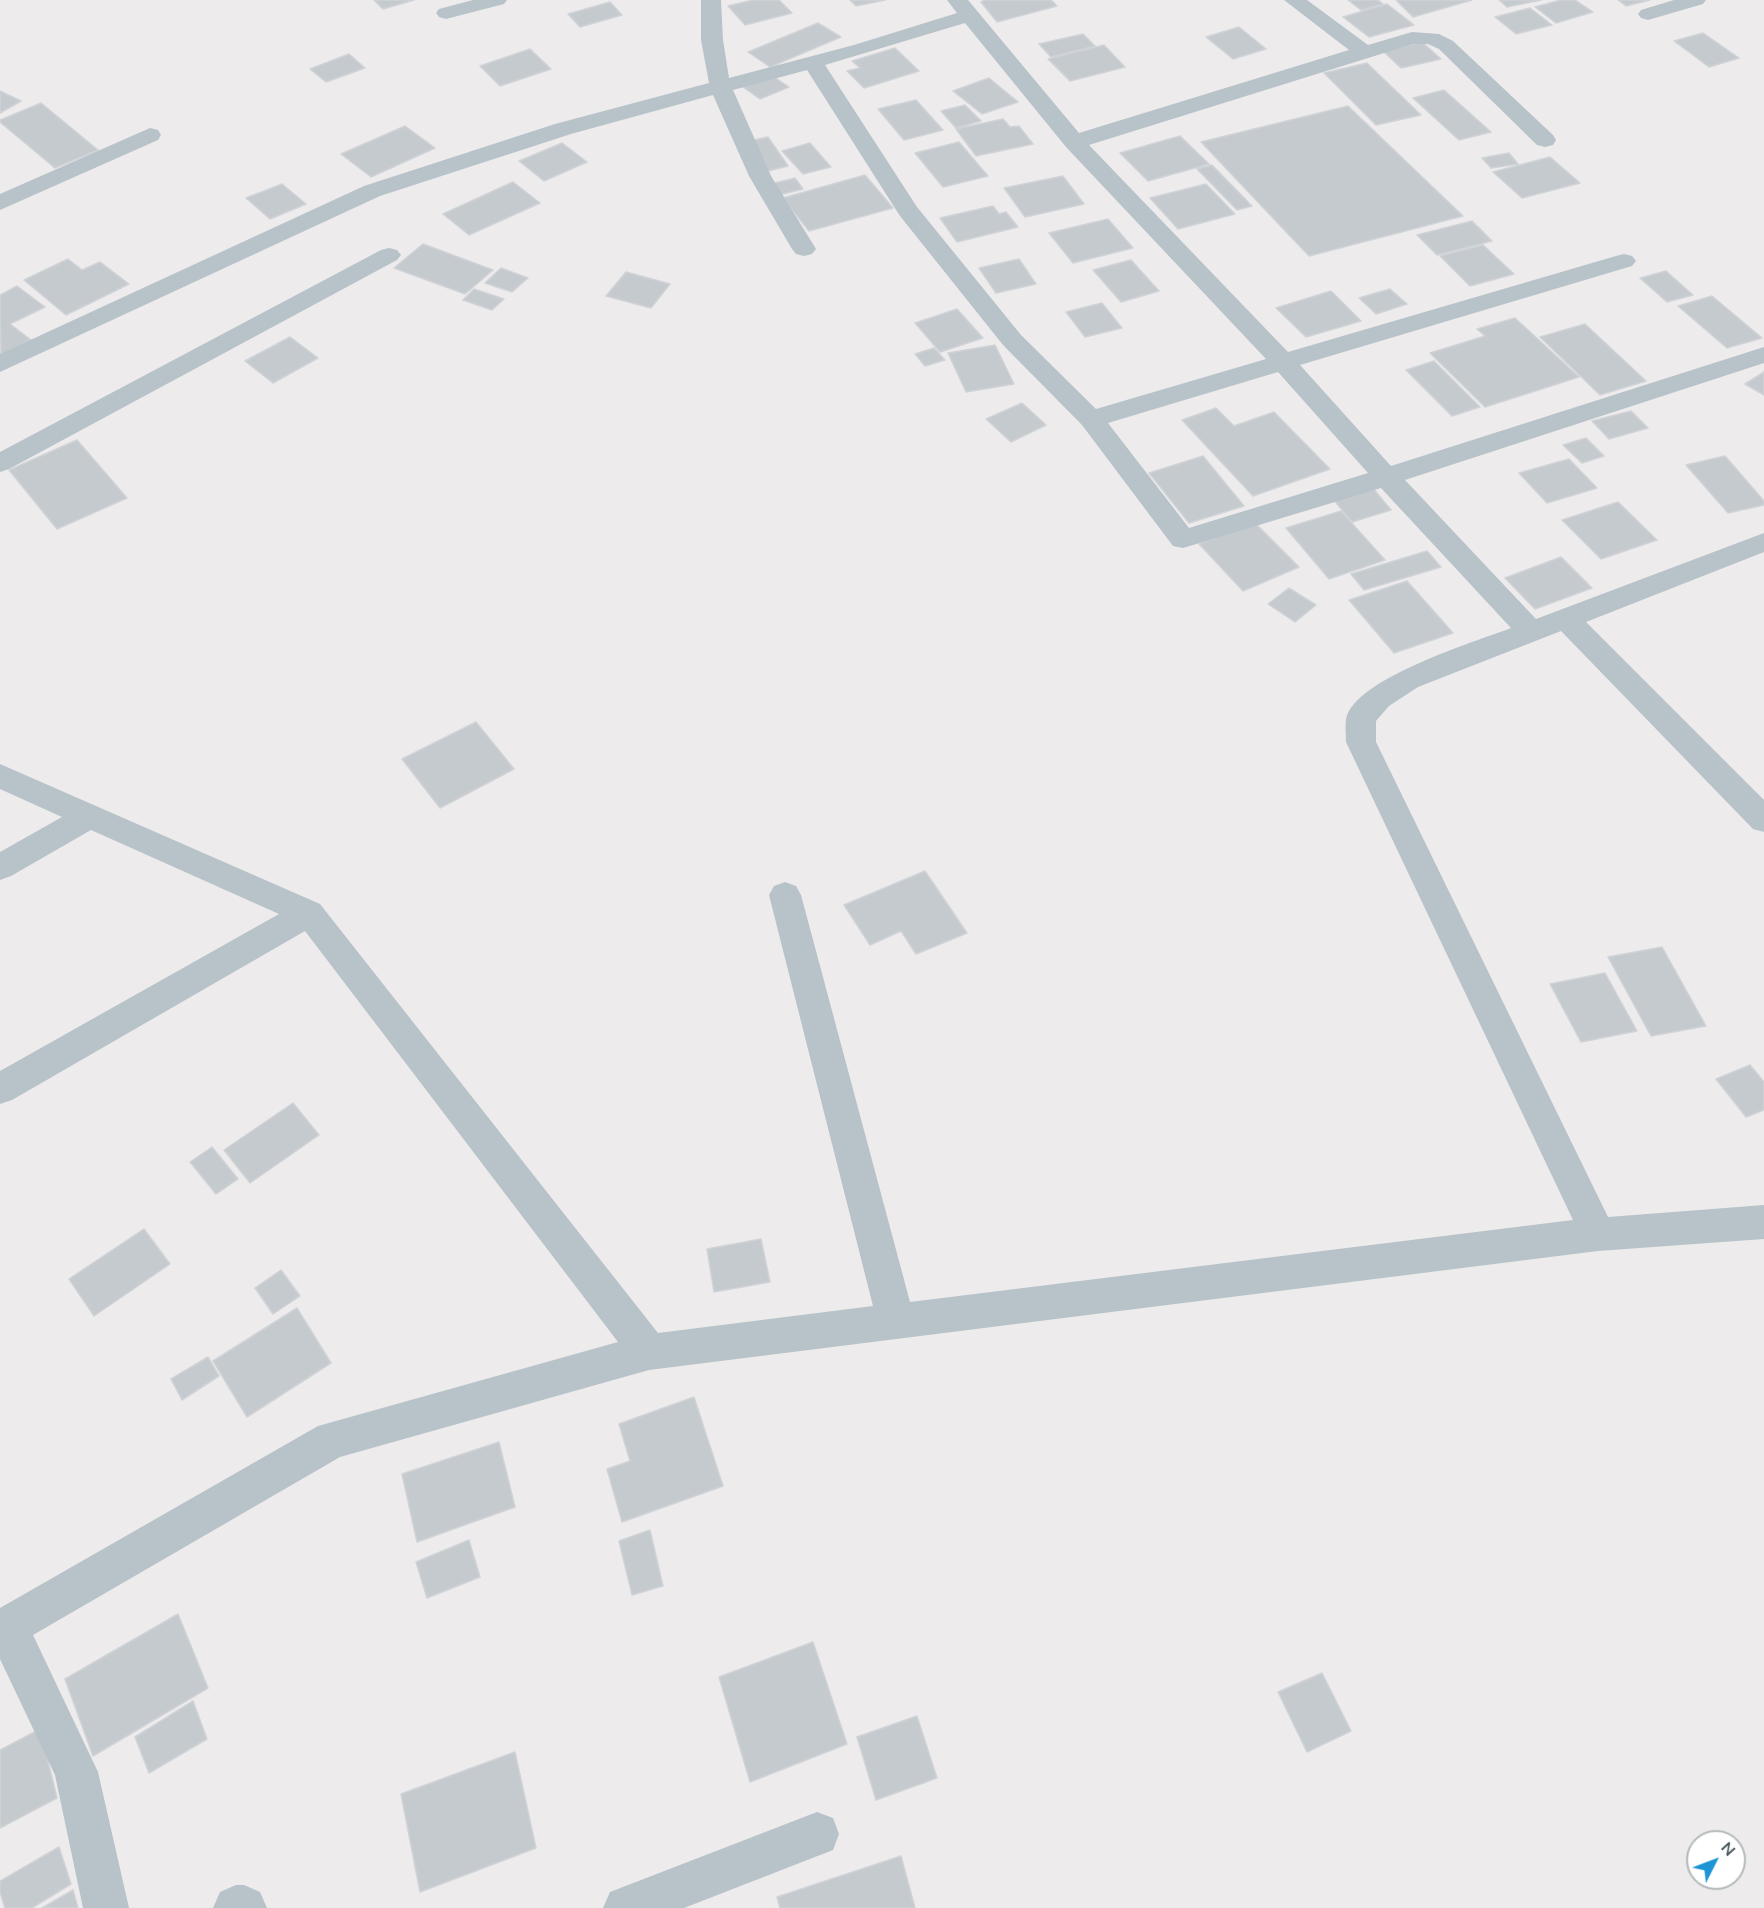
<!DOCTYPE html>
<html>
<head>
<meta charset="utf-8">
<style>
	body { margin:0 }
	#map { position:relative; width:1764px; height:1908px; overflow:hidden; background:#eeebec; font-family:"Nunito Sans",sans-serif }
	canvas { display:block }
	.north { position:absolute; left:1686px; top:1830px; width:60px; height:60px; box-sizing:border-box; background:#fff; border:2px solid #b4babc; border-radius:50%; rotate:48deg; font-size:16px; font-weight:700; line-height:24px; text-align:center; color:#445358 }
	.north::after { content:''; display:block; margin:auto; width:21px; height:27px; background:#1e94d5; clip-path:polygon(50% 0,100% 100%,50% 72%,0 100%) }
</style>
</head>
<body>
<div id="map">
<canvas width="1764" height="1908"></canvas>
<div class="north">N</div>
</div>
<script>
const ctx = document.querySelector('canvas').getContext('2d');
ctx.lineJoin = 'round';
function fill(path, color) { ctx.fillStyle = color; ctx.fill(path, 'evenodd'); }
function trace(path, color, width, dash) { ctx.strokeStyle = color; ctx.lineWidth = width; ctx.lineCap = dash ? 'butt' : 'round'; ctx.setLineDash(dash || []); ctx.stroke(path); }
const building = new Path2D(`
	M374,0H414L383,9Z
	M753,0H779L792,13L745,25L728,6Z
	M850,0H885L856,6Z
	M984,0H1051L1057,6L997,22L981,2Z
	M1348,0H1378L1383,4L1361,10Z
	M1396,0H1472L1413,17Z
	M1499,0H1541L1507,7Z
	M1561,0H1575L1593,12L1556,23L1535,7Z
	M1618,0H1650L1626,6Z
	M610,2L622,15L580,27L568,14Z
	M1387,4L1414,25L1369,37L1343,17Z
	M1530,8L1552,25L1516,34L1495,17Z
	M818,23L841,37L770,67L748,52Z
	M1239,27L1266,49L1233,59L1206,37Z
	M1703,33L1739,58L1709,67L1674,41Z
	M1083,34L1095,46L1051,57L1039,44Z
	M1422,42L1441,59L1401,68L1383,51Z
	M1104,45L1125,67L1070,81L1048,59Z
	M895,48L919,71L864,88L847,71L860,68L852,61Z
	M530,49L551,69L500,86L480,66Z
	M349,54L365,68L326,82L310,69Z
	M1367,63L1421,115L1376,125L1324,73Z
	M771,75L789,87L760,99L743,87Z
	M989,78L1018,102L982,114L953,91Z
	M1444,90L1491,132L1459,140L1413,98Z
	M0,91L21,101L0,113Z
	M916,100L943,130L904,140L878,109Z
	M41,103L98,150L55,168L0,122V120Z
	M965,105L981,121L956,128L941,111Z
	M1348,106L1463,216L1309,256L1201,142Z
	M1003,119L1010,127L1019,126L1033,144L976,156L956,129Z
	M405,126L435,148L371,177L341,154Z
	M1180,136L1209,164L1148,181L1120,153Z
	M768,137L788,166L768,171L749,141Z
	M959,142L988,176L943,187L915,153Z
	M562,143L587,162L544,181L519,161Z
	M810,143L831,167L803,174L782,151Z
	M1509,153L1518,164L1491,168L1482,158Z
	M1550,157L1580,183L1522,198L1493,172Z
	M1212,165L1252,206L1237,210L1197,169Z
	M865,175L893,208L809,231L783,198Z
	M1063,176L1084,204L1025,217L1004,188Z
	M795,178L803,189L779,195L771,184Z
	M513,182L540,203L469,235L443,214Z
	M282,184L306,204L270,219L246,198Z
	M1206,184L1235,214L1178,229L1150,198Z
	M993,206L999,214L1006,212L1018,227L957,242L940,218Z
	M1108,219L1133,248L1073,263L1049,233Z
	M1472,221L1492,241L1437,255L1417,235Z
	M423,244L493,270L465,294L394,268Z
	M1483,245L1514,274L1470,286L1440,256Z
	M68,259L82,270L100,262L129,284L66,315L24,280Z
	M1019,259L1036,284L996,293L979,268Z
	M1131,260L1159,291L1121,302L1093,270Z
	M501,268L528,278L512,292L485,283Z
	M1666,271L1693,295L1667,302L1640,278Z
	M626,272L670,284L651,308L606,296Z
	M17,286L45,307L10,324L31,340L1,355L0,295Z
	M474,289L504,299L492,310L463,300Z
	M1390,289L1407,304L1376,314L1359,298Z
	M1331,291L1361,321L1306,337L1276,308Z
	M1712,296L1762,338L1727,348L1678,306Z
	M1102,303L1122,328L1085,337L1066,312Z
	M957,309L983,338L940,352L915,323Z
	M1515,318L1579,377L1485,407L1430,353L1485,336L1477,329Z
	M1585,324L1646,381L1600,395L1540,337Z
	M290,337L318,358L273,383L245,361Z
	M995,345L1014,384L966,392L948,353Z
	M934,348L945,360L925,366L915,354Z
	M1434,361L1480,407L1452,416L1406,370Z
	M1764,372V395L1745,384Z
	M1022,403L1046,425L1011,442L986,419Z
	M1216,408L1234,426L1274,412L1330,469L1253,496L1182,420Z
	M1631,411L1648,428L1609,439L1592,421Z
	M1586,438L1604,456L1582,463L1563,445Z
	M77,440L127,498L57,529L9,470Z
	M1203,456L1244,506L1189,523L1149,473Z
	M1725,456L1764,501V505L1728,513L1686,465Z
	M1569,459L1597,488L1547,503L1519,473Z
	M1372,487L1391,510L1352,522L1333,499Z
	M1618,502L1657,540L1601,559L1562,520Z
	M1341,511L1385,560L1329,579L1286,528Z
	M1254,522L1299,567L1243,591L1199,544Z
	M1427,551L1441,567L1364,590L1351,574Z
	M1561,557L1592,588L1535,609L1505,578Z
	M1407,581L1453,633L1394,653L1349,600Z
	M1289,588L1316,605L1295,622L1268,604Z
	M476,722L514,769L440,808L402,759Z
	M925,871L967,933L916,954L901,931L870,945L844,905Z
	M1662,947L1706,1026L1651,1036L1608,957Z
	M1605,973L1637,1031L1581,1042L1550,984Z
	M1750,1065L1764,1082V1110L1746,1117L1716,1079Z
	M293,1103L319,1135L250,1183L224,1150Z
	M212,1147L238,1179L216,1194L190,1162Z
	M144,1229L170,1264L94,1316L69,1279Z
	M761,1239L770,1282L714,1292L707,1249Z
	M281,1270L300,1296L273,1314L255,1288Z
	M297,1308L331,1363L247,1417L213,1361Z
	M208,1357L219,1376L182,1400L171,1379Z
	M694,1397L723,1486L622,1522L607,1469L630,1461L619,1424Z
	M499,1442L515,1507L417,1542L402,1474Z
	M650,1530L663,1586L632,1595L619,1541Z
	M469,1540L480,1577L427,1598L416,1562Z
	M178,1614L208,1688L93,1756L65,1679Z
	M813,1642L847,1744L750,1782L719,1677Z
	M1322,1673L1351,1731L1307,1752L1278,1692Z
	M193,1701L207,1739L149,1773L135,1737Z
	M917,1716L937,1778L876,1800L857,1737Z
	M40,1729L57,1798L0,1828V1750Z
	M515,1752L536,1848L420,1892L401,1794Z
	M59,1847L71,1884L32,1908H5L0,1892V1881Z
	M901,1856L915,1908H780L777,1897Z
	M73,1890L78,1908H42Z`);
const minor = new Path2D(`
	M473,0H507L504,4L446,19L439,17L436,13L439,9Z
	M701,0H721L723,40L729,78L854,45L957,13L947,0H968L1079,133L1349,50L1284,0H1307L1368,45L1412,32L1439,34L1453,41L1553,135L1556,140L1553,145L1545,147L1537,145L1439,49L1428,44H1413L1089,145L1288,352L1616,256L1624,254L1632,256L1636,261L1632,266L1300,365L1391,466L1764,347V363L1405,480L1536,619L1764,533V552L1586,622L1764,800V832L1753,829L1561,631L1418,687L1389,706L1376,721V742L1608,1217L1764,1205V1239L1598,1251L649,1370L340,1457L33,1635L98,1772L129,1908H83L55,1775L0,1659V1608L318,1426L618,1342L305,931L12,1100L0,1104V1071L279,914L91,830L11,876L0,880V852L62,817L0,789V764L320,904L658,1333L873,1306L769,895L774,886L785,882L796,886L801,895L910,1302L1573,1220L1346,742C1346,735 1345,726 1346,719C1355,678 1475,642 1511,628L1381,488L1183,548L1173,546L1082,425L1003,345L900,216L807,70L733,90L771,176L816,249L812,254L804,256L796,254L792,249L749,176L713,95L571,134L380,196L0,372V354L364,186L555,124L709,83L701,40ZM965,23L1066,147L1266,359L1096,409L1021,335L917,207L825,65ZM1278,372L1368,473L1189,528L1108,423Z
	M1674,0H1706L1703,4L1648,20L1641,18L1638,14L1641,10Z
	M150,128L158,130L161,135L158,140L0,210V194Z
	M389,248L397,250L401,255L397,260L9,469L0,472V452L381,250Z
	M817,1812L833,1818L839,1834L833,1850L684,1908H603L610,1892Z
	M236,1885H244L260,1892L267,1908H213L220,1892Z`);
fill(building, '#c5cace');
trace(building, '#cfd3d7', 1.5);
fill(minor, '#b7c3c8');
</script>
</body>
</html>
